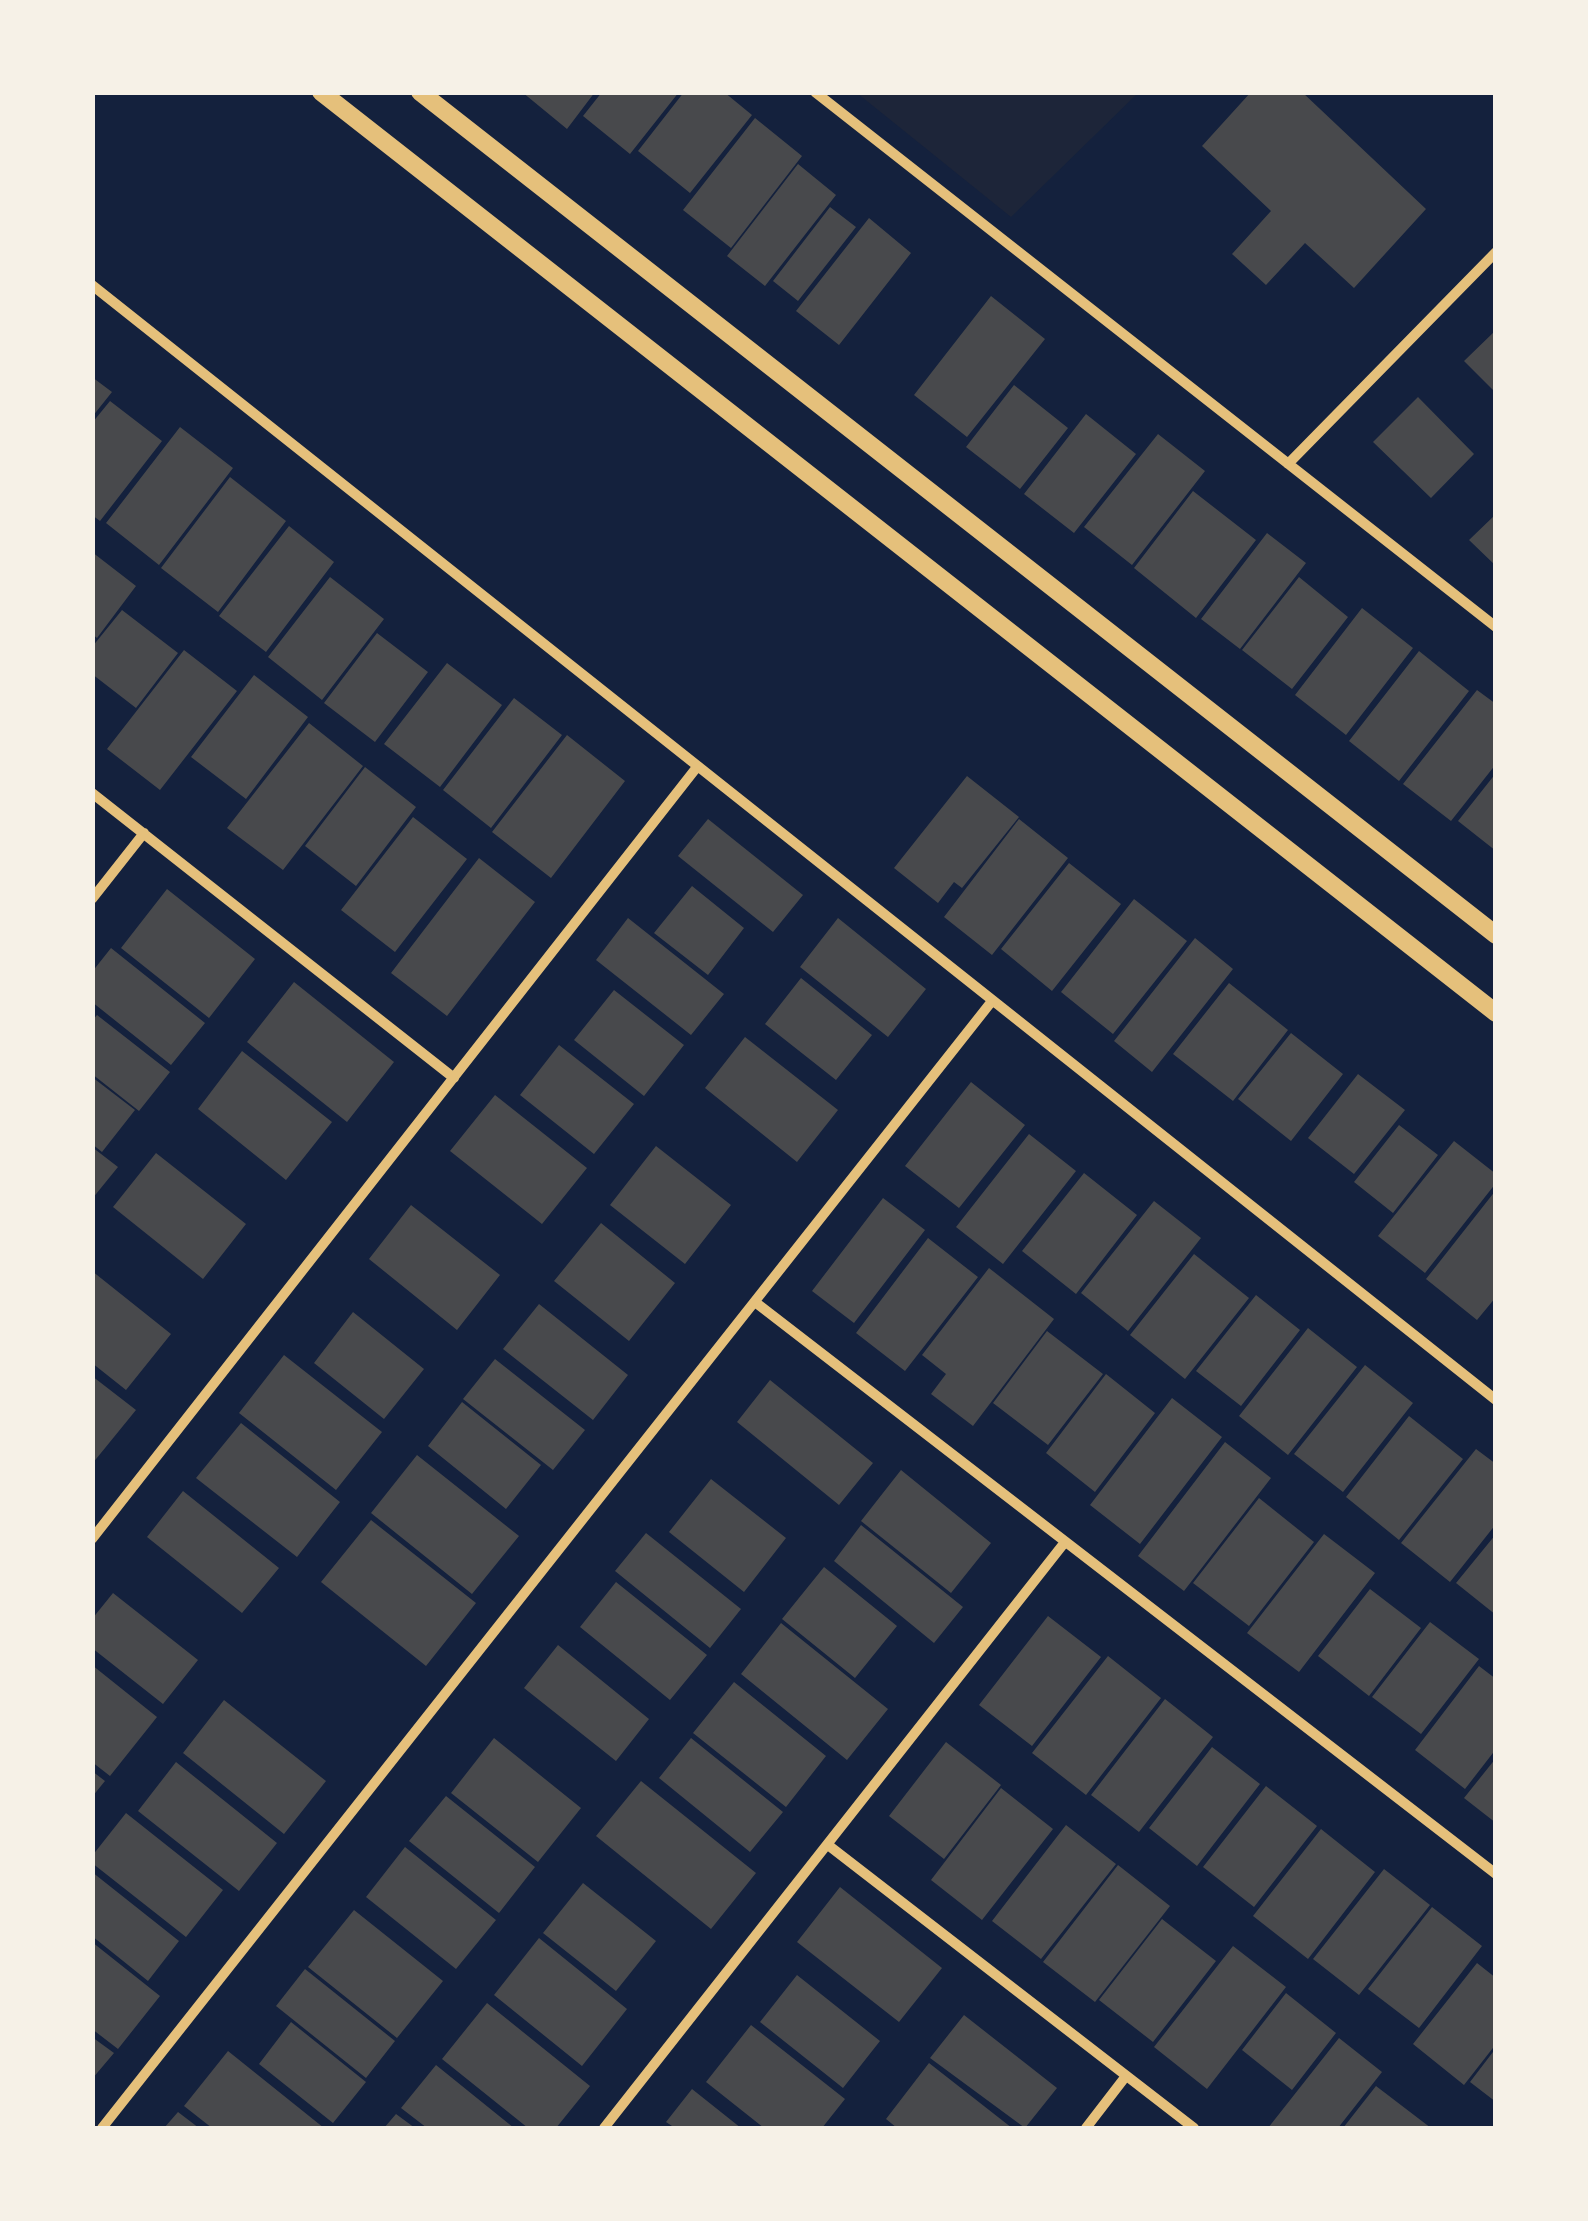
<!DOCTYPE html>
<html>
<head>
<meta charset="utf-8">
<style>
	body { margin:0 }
	#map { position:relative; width:1588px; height:2221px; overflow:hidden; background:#14213d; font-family:Merriweather,serif }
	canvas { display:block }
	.frame { position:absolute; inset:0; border:95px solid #f6f1e7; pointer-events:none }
</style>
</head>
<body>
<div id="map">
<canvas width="1588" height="2221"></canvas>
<div class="frame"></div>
</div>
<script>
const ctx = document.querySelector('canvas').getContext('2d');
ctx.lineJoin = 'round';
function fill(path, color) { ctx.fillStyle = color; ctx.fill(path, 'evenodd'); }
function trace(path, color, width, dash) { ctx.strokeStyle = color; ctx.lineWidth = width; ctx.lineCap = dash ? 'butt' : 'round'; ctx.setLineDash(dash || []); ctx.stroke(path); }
const green = new Path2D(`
	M857,93H1138L1011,217Z`);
const building = new Path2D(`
	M522,92H595L567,129Z
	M602,92H679L630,154L583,116Z
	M684,92H724L752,115L690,193L638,151Z
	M1251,92H1302L1426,209L1354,288L1305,243L1266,285L1232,254L1271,211L1202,146Z
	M755,118L802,156L731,248L683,210Z
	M798,164L836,195L765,286L727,256Z
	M830,207L856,227L798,301L773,281Z
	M869,218L911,253L839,345L796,311Z
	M991,296L1045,339L967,437L914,395Z
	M1496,330V393L1464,361Z
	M92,377L112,392L92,417Z
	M1014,385L1068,428L1020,489L966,447Z
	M1418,397L1474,454L1431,498L1373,442Z
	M110,401L162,441L100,521L92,515V423Z
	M1086,414L1136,454L1074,533L1024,494Z
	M180,427L233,468L159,565L106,523Z
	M1158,434L1205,471L1132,565L1084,527Z
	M230,477L286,521L218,612L161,568Z
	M1193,491L1256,540L1196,618L1134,568Z
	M1496,514V566L1469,540Z
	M289,526L334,562L266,652L219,616Z
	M1267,533L1306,563L1240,649L1201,619Z
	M92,552L136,586L97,638L92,634Z
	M330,577L384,619L322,700L268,657Z
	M1299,577L1348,617L1292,689L1242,650Z
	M1362,608L1413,648L1346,735L1295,695Z
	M122,610L178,653L136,708L92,674V647Z
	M377,633L428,672L375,742L324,703Z
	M184,650L237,691L160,790L107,749Z
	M1419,651L1469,691L1399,781L1349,741Z
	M447,663L502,705L440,787L384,744Z
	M254,675L308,717L246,799L191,757Z
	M1477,690L1496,704V764L1451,821L1403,784Z
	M514,698L562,735L491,828L443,790Z
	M309,723L363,766L283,870L227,828Z
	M567,735L625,781L551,878L492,832Z
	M365,767L416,807L356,886L305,846Z
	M1496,773V851L1458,821Z
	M967,776L1019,817L962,888L954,882L938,903L894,868Z
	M413,817L467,859L395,952L341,910Z
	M708,819L803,895L773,932L678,856Z
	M1019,819L1068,858L992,955L944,917Z
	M479,858L535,902L447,1016L391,973Z
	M1069,863L1121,904L1052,991L1001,949Z
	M692,886L744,928L708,975L654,933Z
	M167,889L255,959L209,1018L121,948Z
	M1134,899L1187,941L1113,1034L1061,992Z
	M628,918L724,994L691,1035L596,960Z
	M838,918L926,989L888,1037L800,967Z
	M1195,938L1233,969L1152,1072L1114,1041Z
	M111,948L205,1023L171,1065L92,1002V972Z
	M801,978L872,1035L836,1080L765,1024Z
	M294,982L394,1062L347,1122L247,1042Z
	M1229,983L1288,1030L1233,1101L1173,1054Z
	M614,990L684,1045L644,1096L574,1040Z
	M97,1015L170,1072L139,1111L92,1074V1021Z
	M1291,1033L1343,1074L1291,1141L1238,1099Z
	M745,1037L838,1110L797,1162L705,1088Z
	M559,1045L634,1104L594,1154L520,1095Z
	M242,1051L332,1122L286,1180L198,1109Z
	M1358,1074L1405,1110L1354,1174L1308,1138Z
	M92,1077L135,1110L102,1152L92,1144Z
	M971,1082L1025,1125L959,1208L905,1166Z
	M495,1095L587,1168L542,1224L450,1151Z
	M1399,1125L1438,1155L1393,1213L1354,1182Z
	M1029,1134L1076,1171L1003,1264L956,1227Z
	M1454,1141L1496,1174V1183L1425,1273L1378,1236Z
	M656,1146L731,1205L685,1264L610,1205Z
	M92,1147L118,1167L92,1199Z
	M156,1153L246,1224L203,1279L113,1207Z
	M1084,1173L1137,1215L1076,1294L1022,1251Z
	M1496,1190V1297L1477,1320L1426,1279Z
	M883,1198L925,1230L854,1323L812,1291Z
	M1154,1201L1201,1238L1128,1331L1081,1293Z
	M411,1205L500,1275L457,1330L369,1259Z
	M601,1223L675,1283L629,1341L554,1281Z
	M928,1238L978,1277L905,1371L856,1333Z
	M1194,1254L1249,1298L1185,1379L1130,1335Z
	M989,1268L1054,1319L973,1426L931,1394L946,1374L922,1355Z
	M92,1271L171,1334L126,1390L92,1363Z
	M1256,1295L1300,1330L1241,1406L1196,1371Z
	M539,1304L628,1375L593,1420L503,1349Z
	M353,1312L424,1369L384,1419L314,1363Z
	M1308,1328L1357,1367L1288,1455L1239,1416Z
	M1047,1331L1103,1374L1048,1445L993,1403Z
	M284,1355L382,1432L336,1490L239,1413Z
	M495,1359L585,1430L553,1470L463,1399Z
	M1365,1365L1413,1403L1343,1492L1294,1454Z
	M1106,1374L1155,1413L1095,1492L1046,1453Z
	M92,1376L136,1410L92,1464Z
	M770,1380L873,1463L839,1505L737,1422Z
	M1172,1398L1222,1437L1140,1544L1090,1505Z
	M462,1402L541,1465L506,1509L428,1446Z
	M1409,1416L1463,1459L1399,1540L1346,1497Z
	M241,1423L340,1502L297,1557L196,1478Z
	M1225,1442L1271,1478L1184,1591L1138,1556Z
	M1476,1449L1496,1464V1524L1450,1582L1401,1543Z
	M417,1455L519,1536L472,1594L371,1513Z
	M901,1470L991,1543L951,1593L861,1521Z
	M711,1479L786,1538L744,1592L669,1532Z
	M183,1491L279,1568L242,1613L147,1537Z
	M1259,1498L1314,1542L1249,1626L1193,1583Z
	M371,1520L476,1603L426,1666L321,1582Z
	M861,1525L963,1607L934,1643L834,1561Z
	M646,1533L741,1609L710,1648L615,1571Z
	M1324,1534L1375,1573L1299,1672L1247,1633Z
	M1496,1534V1615L1456,1583Z
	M824,1567L897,1626L855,1678L782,1619Z
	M616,1582L707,1655L670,1700L580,1627Z
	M1370,1589L1421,1628L1369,1696L1318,1656Z
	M113,1593L198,1660L163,1704L92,1648V1619Z
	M1048,1616L1101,1657L1032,1746L979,1705Z
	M1430,1622L1479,1659L1421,1734L1372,1697Z
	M781,1623L888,1709L847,1760L741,1674Z
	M558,1645L649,1719L616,1761L524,1688Z
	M1108,1656L1161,1698L1086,1795L1032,1753Z
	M92,1665L157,1717L110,1776L92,1762Z
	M1479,1666L1496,1679V1749L1465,1789L1415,1750Z
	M734,1682L826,1756L786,1807L693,1733Z
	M1165,1699L1213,1737L1139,1832L1091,1795Z
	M224,1700L326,1781L284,1834L183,1753Z
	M494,1738L581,1808L538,1862L451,1793Z
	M691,1738L783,1812L750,1852L659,1778Z
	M946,1742L1001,1785L944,1859L889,1816Z
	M1212,1747L1260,1784L1197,1866L1149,1828Z
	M1496,1758V1823L1464,1798Z
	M176,1762L277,1843L239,1891L138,1811Z
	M92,1771L105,1781L92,1797Z
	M641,1781L756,1873L711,1929L596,1836Z
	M1266,1786L1317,1826L1254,1907L1203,1867Z
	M1001,1788L1053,1829L982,1920L931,1880Z
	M446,1796L535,1867L499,1913L409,1841Z
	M126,1813L223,1890L186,1937L92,1863V1856Z
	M1066,1825L1116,1864L1041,1959L992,1921Z
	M1321,1829L1375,1872L1308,1959L1253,1916Z
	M405,1847L496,1920L456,1969L366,1897Z
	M1118,1865L1170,1906L1095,2002L1043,1962Z
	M1384,1869L1430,1905L1359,1995L1313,1959Z
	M92,1872L179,1941L148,1981L92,1936Z
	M583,1883L656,1941L616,1991L543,1933Z
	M840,1887L942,1968L899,2022L797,1942Z
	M1432,1907L1482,1946L1419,2028L1368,1989Z
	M354,1910L443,1981L397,2038L308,1967Z
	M1162,1919L1216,1961L1153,2042L1099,2000Z
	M539,1938L627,2009L582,2066L494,1995Z
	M92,1942L160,1996L118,2049L92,2029Z
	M1233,1946L1286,1987L1207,2089L1154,2047Z
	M1477,1963L1496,1978V2044L1464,2085L1413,2044Z
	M305,1969L395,2041L366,2078L276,2006Z
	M797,1975L880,2041L843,2088L760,2022Z
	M1286,1993L1336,2033L1292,2090L1242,2050Z
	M487,2003L590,2086L556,2128H528L442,2059Z
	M964,2015L1057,2088L1025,2128L930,2058Z
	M291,2022L366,2082L333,2123L259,2064Z
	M751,2025L845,2099L822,2128H764L706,2082Z
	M92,2037L114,2053L92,2079Z
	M1339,2038L1382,2072L1338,2128H1268Z
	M1496,2048V2102L1470,2082Z
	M228,2051L324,2128H212L184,2106Z
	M929,2063L1012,2128H897L886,2119Z
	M436,2065L514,2128H427L401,2108Z
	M1376,2086L1431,2128H1343Z
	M692,2089L741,2128H675L666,2122Z
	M178,2112L199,2128H164Z
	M396,2114L415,2128H384Z`);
const minor = new Path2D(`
	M815,92L1496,627
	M92,285L1496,1400
	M1288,464L1496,252
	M92,793L454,1078
	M92,899L144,833
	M755,1302L1496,1874
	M92,1539L697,767
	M828,1845L1194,2128
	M102,2128L992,1001
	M604,2128L1065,1542
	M1086,2128L1126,2076`);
const tertiary = new Path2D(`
	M321,92L1496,1013
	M420,92L1496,935`);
fill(green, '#1d2539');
fill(building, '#48494c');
trace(minor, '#e5c07b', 10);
trace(tertiary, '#e5c07b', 18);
</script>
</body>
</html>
